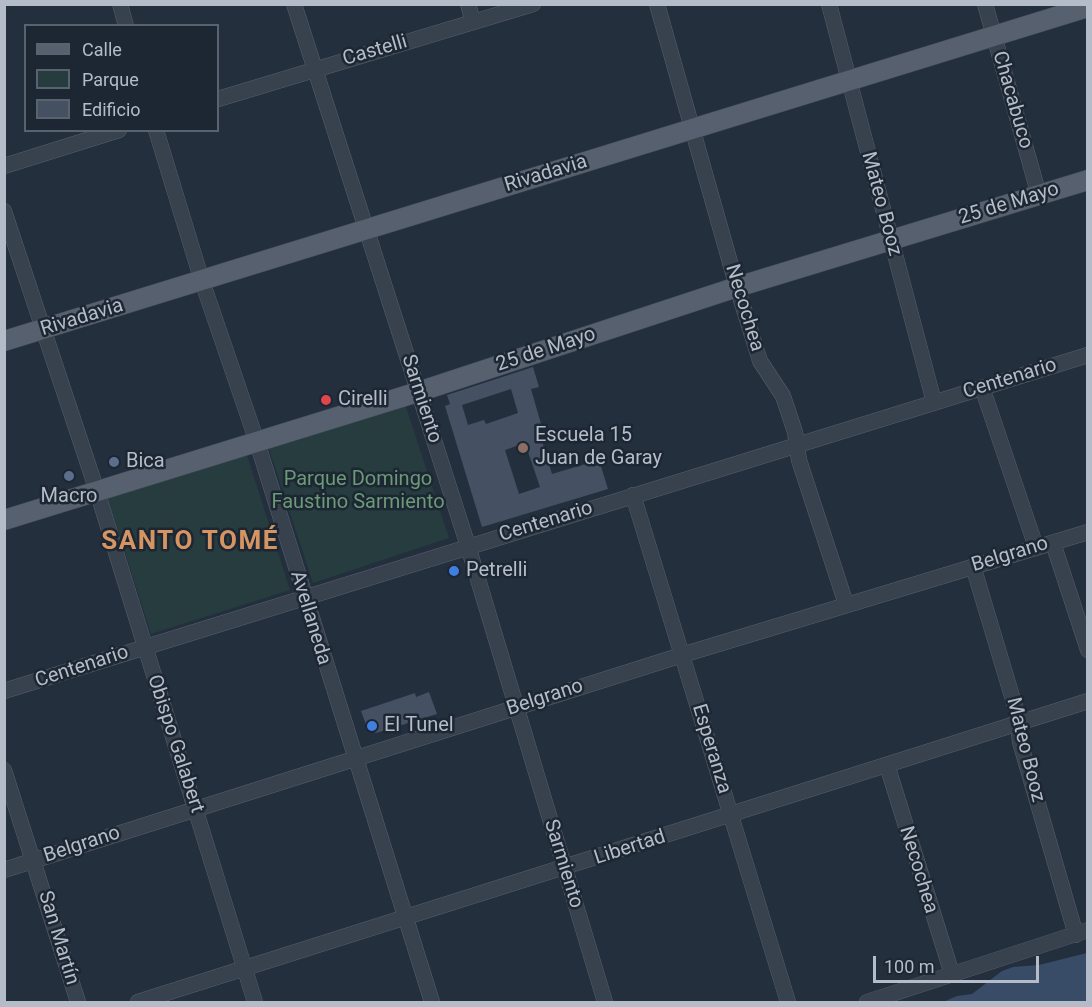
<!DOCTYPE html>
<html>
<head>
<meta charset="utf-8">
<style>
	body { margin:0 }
	#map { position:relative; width:1092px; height:1007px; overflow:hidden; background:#242f3e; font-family:Roboto,sans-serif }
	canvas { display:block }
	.frame { position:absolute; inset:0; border:6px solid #b4bcc9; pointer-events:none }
	.legend { position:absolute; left:24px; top:24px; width:195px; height:108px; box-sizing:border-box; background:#1d2633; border:2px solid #59626f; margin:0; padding:8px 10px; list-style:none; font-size:18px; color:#b4bcc9 }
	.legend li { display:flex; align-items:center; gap:12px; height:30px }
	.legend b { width:30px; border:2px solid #59626f }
	.scale { position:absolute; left:873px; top:956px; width:166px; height:27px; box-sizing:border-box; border:3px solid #b4bcc9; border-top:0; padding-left:8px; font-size:18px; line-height:21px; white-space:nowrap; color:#b4bcc9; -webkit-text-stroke:4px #1d2633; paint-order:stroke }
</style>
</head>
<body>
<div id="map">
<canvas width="1092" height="1007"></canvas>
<div class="frame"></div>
<ul class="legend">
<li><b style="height:8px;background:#56606e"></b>Calle</li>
<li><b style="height:16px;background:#263c3f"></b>Parque</li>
<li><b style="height:16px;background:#455162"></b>Edificio</li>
</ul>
<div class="scale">100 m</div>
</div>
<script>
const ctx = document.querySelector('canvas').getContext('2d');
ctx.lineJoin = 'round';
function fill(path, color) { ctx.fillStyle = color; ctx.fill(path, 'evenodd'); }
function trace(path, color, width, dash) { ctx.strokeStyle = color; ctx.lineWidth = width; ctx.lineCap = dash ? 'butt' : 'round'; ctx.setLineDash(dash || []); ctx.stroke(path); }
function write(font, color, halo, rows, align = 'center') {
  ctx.font = font + ' Roboto,sans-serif'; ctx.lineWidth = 5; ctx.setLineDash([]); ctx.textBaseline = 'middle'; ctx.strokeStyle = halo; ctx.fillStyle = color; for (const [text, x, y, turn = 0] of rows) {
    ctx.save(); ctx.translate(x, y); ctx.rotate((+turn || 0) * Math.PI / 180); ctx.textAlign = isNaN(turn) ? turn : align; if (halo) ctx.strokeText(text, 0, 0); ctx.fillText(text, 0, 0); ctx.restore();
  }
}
const green = new Path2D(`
	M404,401L449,538L313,583L268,446Z
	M246,452L290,590L151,634L107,496Z`);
const water = new Path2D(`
	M1087,953V1002H943L957,996L972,994L1002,971L1013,967L1039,965Z`);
const building = new Path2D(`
	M533,367L539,387L531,389L541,424L537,425L552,474L599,460L608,489L482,527L445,406L450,404L447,395ZM511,389L518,413L486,424L484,420L468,425L462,405ZM525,443L540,487L519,494L505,450Z
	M429,692L437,714L376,733L368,730L361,711L415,693L416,697Z`);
const minor = new Path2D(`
	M120,4L126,26
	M294,4L468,546L605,1002
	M468,4L473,22
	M657,4L737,287L760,361L783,396L795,432L799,460L846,604
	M829,4L934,402
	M985,4L1039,195
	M218,99L533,4
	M156,130L202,281L257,442L432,1002
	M4,166L119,130
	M4,211L97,491L255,1002
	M982,387L1036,547
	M633,495L788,1002
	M1053,543L1088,650
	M973,566L1017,713L1020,742L1076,935
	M4,691L1088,355
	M887,765L952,974
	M4,770L78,1002
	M4,870L682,655L1088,532
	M138,1002L1088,701
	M867,1002L1088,930`);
const major = new Path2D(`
	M4,341L1088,7
	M4,520L418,392L737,287L1088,180`);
const markers = [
	[326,400,6,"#e0444e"],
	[523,448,6,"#8d6e63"],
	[114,462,6,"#5c6f8a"],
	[69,476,6,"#5c6f8a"],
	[454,571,6,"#3f7fe0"],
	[372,726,6,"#3f7fe0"]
];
const streetNames = [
	["Castelli",375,51,-16],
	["Chacabuco",1012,100,74],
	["Rivadavia",546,174,-17],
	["Mateo Booz",881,204,75],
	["25 de Mayo",1009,204,-17],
	["Necochea",744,308,73],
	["Rivadavia",82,318,-17],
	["25 de Mayo",546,350,-18],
	["Centenario",1010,379,-17],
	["Sarmiento",421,399,72],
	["Centenario",546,522,-17],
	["Belgrano",1010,555,-17],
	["Avellaneda",310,618,73],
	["Centenario",82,667,-18],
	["Belgrano",545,698,-18],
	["Obispo Galabert",175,744,72],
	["Esperanza",711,749,73],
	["Mateo Booz",1025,750,76],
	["Belgrano",82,845,-18],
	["Libertad",630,848,-18],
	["Sarmiento",563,864,73],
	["Necochea",918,870,73],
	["San Martín",58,938,73]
];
const poiNames = [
	["Cirelli",338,400],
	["Escuela 15",535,436],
	["Juan de Garay",535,459],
	["Bica",126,462],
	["Macro",69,497,"center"],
	["Petrelli",466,571],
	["El Tunel",384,726]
];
const parkNames = [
	["Parque Domingo",358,480],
	["Faustino Sarmiento",358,503]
];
const districtNames = [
	["SANTO TOMÉ",190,542]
];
fill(green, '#263c3f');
fill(water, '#394c67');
fill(building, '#455162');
trace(minor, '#565f6c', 16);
trace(major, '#414a57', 21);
trace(minor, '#38414e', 15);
trace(major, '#56606e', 20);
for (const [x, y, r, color] of markers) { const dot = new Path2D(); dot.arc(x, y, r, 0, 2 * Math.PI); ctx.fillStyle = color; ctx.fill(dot); trace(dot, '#1d2633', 2); }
write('20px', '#b4bcc9', '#1d2633', streetNames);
write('20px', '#b4bcc9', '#1d2633', poiNames, 'left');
write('20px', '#6b9a76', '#1d2633', parkNames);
ctx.letterSpacing = '1.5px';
write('bold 26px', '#d59563', '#1d2633', districtNames);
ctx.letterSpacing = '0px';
</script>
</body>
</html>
